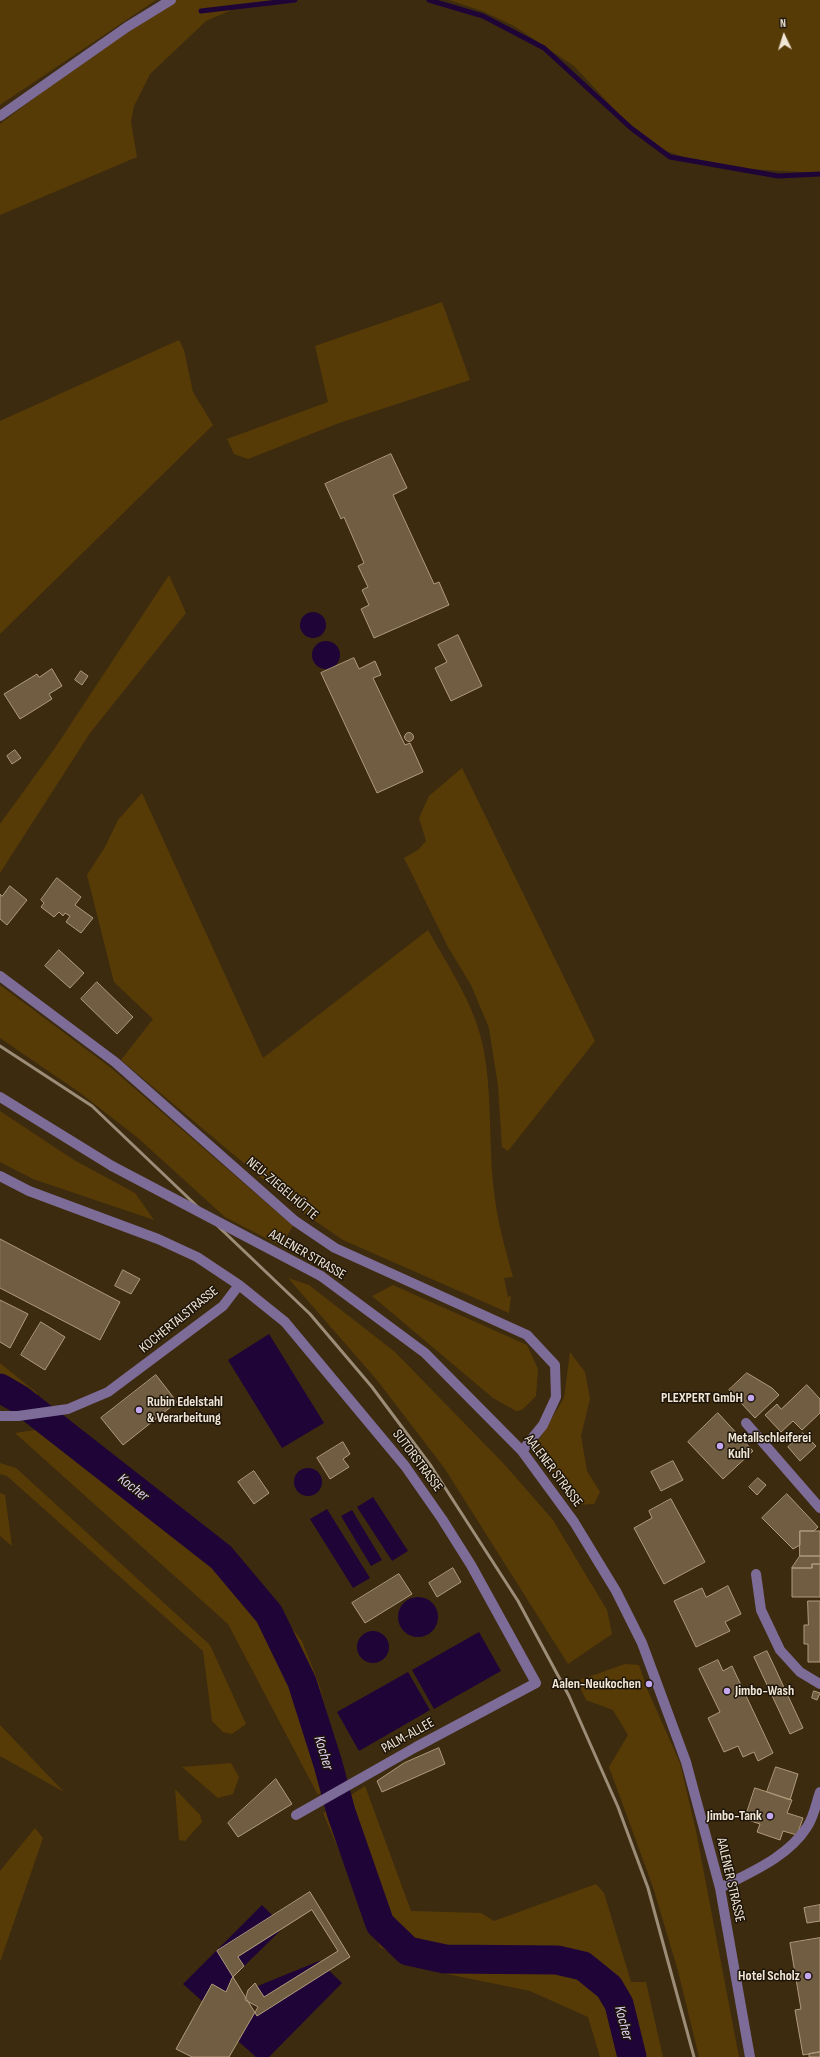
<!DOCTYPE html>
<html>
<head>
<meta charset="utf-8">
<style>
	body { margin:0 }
	#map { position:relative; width:820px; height:2057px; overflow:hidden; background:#3d2b0f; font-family:"Sofia Sans Condensed",sans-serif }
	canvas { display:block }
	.north { position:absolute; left:764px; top:16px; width:40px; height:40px; -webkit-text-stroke:3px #1e150a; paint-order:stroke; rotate:356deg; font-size:11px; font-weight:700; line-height:16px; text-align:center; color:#f1e6d6 }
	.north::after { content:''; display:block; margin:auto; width:14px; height:18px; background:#f1e6d6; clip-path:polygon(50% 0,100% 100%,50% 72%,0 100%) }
</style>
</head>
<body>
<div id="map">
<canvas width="820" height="2057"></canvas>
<div class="north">N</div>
</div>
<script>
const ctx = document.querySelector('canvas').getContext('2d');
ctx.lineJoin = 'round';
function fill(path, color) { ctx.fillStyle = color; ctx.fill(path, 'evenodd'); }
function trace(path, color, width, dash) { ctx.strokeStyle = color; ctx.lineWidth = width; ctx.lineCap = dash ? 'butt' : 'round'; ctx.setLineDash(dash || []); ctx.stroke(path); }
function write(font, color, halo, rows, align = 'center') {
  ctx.font = font + ' "Sofia Sans Condensed",sans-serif'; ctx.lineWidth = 3; ctx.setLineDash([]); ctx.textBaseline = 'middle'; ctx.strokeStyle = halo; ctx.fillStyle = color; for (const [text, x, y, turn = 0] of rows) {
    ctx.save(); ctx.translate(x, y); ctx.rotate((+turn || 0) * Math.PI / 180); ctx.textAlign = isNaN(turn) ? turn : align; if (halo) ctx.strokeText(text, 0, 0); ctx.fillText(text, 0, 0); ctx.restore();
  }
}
const green = new Path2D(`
	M0,0H156L0,105Z
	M171,0H295L236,8L206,21L150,74L134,106L131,122L137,157L0,215V124L127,27Z
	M449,0H820V173L715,167L663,150L631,127L574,66L514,26L482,11Z
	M442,302L470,380L339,423L248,459L234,454L227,439L328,402L315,346Z
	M179,340L184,350L193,392L213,425L0,634V421Z
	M169,575L186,613L90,733L0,873V824L55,748Z
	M462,768L595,1041L508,1151L502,1147L498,1086L489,1028L471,985L448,947L404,858L418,850L426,841L419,818L429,796Z
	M142,793L263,1058L428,930C448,966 473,1002 482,1042C493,1091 488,1142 494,1191C497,1221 505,1248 513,1277L504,1278L508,1297L511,1296L509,1313L343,1240L302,1212L121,1060L153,1019L114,982L87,875L105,847L118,820Z
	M0,985L111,1068L293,1226L281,1246L225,1217L138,1138L79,1092L0,1038Z
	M0,1111L74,1160L135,1193L154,1220L33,1179L0,1162Z
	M288,1278L309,1285L395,1352L504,1464L553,1520L607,1610L612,1634L568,1664L445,1469L377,1380Z
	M393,1285L527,1345L538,1369L536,1396L522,1410L516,1411L493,1398L372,1296Z
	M570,1352L585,1372L590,1399L581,1436L587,1471L600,1492L594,1504L576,1505L535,1446L564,1398Z
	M0,1363L38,1394L27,1397L0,1395Z
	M68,1425L235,1556L302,1641L319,1684L343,1773L318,1795L228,1624L15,1433Z
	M0,1463L16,1468L210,1645L246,1724L232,1734L223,1732L212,1721L203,1651L7,1476L0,1474Z
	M0,1493L5,1495L12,1546L0,1536Z
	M625,1664L639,1665L648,1691L680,1763L696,1831L739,2057H699L678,1971L653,1887L609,1767L628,1735L613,1710L586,1700L577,1681Z
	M0,1725L64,1792L0,1756Z
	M231,1763L239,1777L233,1794L218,1798L182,1767Z
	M365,1786L411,1911L481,1913L494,1921L596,1884L604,1893L631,1982H646L663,2057H600L588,2017L530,1991L418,1968L380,1947L323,1813Z
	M175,1789L200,1815L202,1822L185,1841L179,1840Z
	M35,1828L43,1838L0,1962V1871Z`);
const water = new Path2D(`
	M300 625a13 13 0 1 1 26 0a13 13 0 1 1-26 0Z
	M312 655a14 14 0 1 1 28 0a14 14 0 1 1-28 0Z
	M269,1334L324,1423L282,1448L228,1360Z
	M294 1482a14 14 0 1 1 28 0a14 14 0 1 1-28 0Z
	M373,1497L408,1551L392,1561L357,1507Z
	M327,1509L370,1578L353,1588L310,1519Z
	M352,1510L382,1560L371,1566L341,1516Z
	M398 1617a20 20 0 1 1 40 0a20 20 0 1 1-40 0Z
	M357 1647a16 16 0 1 1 32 0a16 16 0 1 1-32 0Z
	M479,1632L501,1671L434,1709L412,1670Z
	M408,1672L430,1710L359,1751L337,1712Z
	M262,1905L284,1927L232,1978L226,1992L212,1984L202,2001L183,1984Z
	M319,1961L342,1983L269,2057H256L238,2041L258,2008L245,2000L248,1990Z`);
const stream = new Path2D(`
	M429,0L483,16L544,48L631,128L670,157L778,176L820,174
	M201,11L295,0
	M335,1819L341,1812`);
const river = new Path2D(`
	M0,1388L19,1399L221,1557L269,1614L302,1682L328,1764L341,1812L380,1924L408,1951L445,1959L557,1960L583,1966L609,1987L619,2004L632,2057`);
const building = new Path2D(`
	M391,454L407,488L393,495L434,584L439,582L449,605L374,638L361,609L369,605L362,590L368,587L358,566L364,563L344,517L341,519L325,484Z
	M458,635L482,686L451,701L435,668L447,662L438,645Z
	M354,658L359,669L375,661L381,675L373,678L405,745L410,743L423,772L377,793L321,673Z
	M52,669L62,686L49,694L52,699L20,719L4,694L37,674L39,677Z
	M81,671L88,676L82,685L75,680Z
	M404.5 737a4.5 4.5 0 1 1 9 0a4.5 4.5 0 1 1-9 0Z
	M15,750L21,758L12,764L7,756Z
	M57,878L81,897L75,905L93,918L81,933L66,922L70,916L65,913L63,916L59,912L54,917L41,907L44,903L41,900Z
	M10,886L27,900L7,925L0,919V894L2,896Z
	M59,950L84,973L70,988L45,966Z
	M97,982L133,1017L117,1034L81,999Z
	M0,1239L120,1302L100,1340L0,1288Z
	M123,1270L140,1279L131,1294L115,1286Z
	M0,1300L28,1314L10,1348L0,1342Z
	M41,1322L65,1337L45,1370L21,1355Z
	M747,1373L772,1388L779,1395L755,1418L729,1390Z
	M156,1375L177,1402L123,1445L101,1418Z
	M807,1385L820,1399V1413L802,1430L793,1421L781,1432L765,1415L777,1404L781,1409Z
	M718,1413L753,1451L723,1479L688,1442Z
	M803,1433L816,1446L800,1461L788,1447Z
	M343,1442L350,1454L343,1459L349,1467L330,1479L317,1458Z
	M673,1461L683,1480L661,1491L651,1472Z
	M254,1471L269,1493L254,1504L238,1482Z
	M758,1478L766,1485L757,1495L749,1487Z
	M787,1494L818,1527L814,1531H800V1545L793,1549L762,1518Z
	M671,1499L705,1562L664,1584L634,1528L652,1518L649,1511Z
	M800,1531H820V1556H800Z
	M800,1556H820V1564H812V1568H792Z
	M812,1564H820V1597H792V1568H812Z
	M453,1568L461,1582L437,1597L429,1583Z
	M399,1574L412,1594L365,1623L352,1603Z
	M728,1586L741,1614L725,1622L730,1631L696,1647L674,1601L702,1588L706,1597Z
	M808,1601H820V1662H808V1644H804V1625H808Z
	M767,1651L803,1728L790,1734L754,1657Z
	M718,1660L723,1671L732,1666L773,1753L758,1761L754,1752L743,1757L738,1746L724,1752L708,1718L720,1712L699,1669Z
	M814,1691L820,1693L817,1700L812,1698Z
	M439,1748L445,1764L382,1792L377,1781L404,1763Z
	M776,1767L798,1774L790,1800L767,1792Z
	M276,1779L292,1804L238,1837L228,1823Z
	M755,1788L792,1800L787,1813L803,1818L797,1835L783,1831L780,1840L757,1832L760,1824L745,1819Z
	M310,1892L350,1957L257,2016L217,1951Z
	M820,1905V1921L807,1923L804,1908Z
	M312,1910L338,1951L264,1997L255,1983L248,1990L245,2000L258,2007L229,2057H192L176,2049L212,1984L226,1992L232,1978L244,1966L238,1957Z
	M820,1938V2052L803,2055L795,2010L801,2009L790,1943Z
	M820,2052V2057H809V2054Z`);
const minor = new Path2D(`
	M0,116L127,27L171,0
	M0,976L115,1062L295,1221L335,1248L527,1335L555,1365L556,1397L543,1425L522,1451
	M0,1097L112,1166
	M0,1176L29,1191L158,1239L197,1257L239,1285L285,1322L405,1466L442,1519L471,1565L536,1683L416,1747L296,1815
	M321,1276L425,1353L522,1451L574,1522L616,1591L642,1643L686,1762L720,1888L750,2057
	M0,1416H18L68,1409L108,1392L223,1306L239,1285
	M746,1423L820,1508
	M756,1574L761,1610L780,1650L800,1672L820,1684
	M720,1888C751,1872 788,1857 807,1827C814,1817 816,1803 820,1792`);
const rail = new Path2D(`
	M0,1046L92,1106L310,1314L372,1387L431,1466L518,1601L569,1696L618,1807L648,1888L694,2057`);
const minorBridge = new Path2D(`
	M112,1166L321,1276`);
const markers = [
	[751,1398,4,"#c4a7f1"],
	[139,1410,4,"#c4a7f1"],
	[720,1446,4,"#c4a7f1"],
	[649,1684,4,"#c4a7f1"],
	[727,1691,4,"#c4a7f1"],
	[770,1816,4,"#c4a7f1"],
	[808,1976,4,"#c4a7f1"]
];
const streetNames = [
	["NEU-ZIEGELHÜTTE",282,1189,40],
	["AALENER STRASSE",307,1255,30],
	["KOCHERTALSTRASSE",179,1320,-39],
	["SUTORSTRASSE",417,1461,53],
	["AALENER STRASSE",553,1471,53],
	["PALM-ALLEE",408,1736,-29],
	["AALENER STRASSE",730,1880,77]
];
const poiNames = [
	["PLEXPERT GmbH",743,1398],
	["Rubin Edelstahl",147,1402,"left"],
	["& Verarbeitung",147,1418,"left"],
	["Metallschleiferei",728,1438,"left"],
	["Kuhl",728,1454,"left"],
	["Aalen-Neukochen",641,1684],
	["Jimbo-Wash",735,1691,"left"],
	["Jimbo-Tank",762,1816],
	["Hotel Scholz",800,1976]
];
const waterNames = [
	["Kocher",133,1488,38],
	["Kocher",323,1753,73],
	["Kocher",623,2023,75]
];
fill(green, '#573b07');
fill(water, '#1f0438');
trace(stream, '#1f0438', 5);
trace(river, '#1f0438', 29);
fill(building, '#715d41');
trace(building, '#b09a7c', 1);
trace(minor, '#7d6c98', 10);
trace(rail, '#9c8d78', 3);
trace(minorBridge, '#7d6c98', 10);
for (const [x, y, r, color] of markers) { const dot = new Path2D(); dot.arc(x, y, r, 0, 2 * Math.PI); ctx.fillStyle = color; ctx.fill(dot); trace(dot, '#1e150a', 1.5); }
write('14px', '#f1e6d6', '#1e150a', streetNames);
write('bold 14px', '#f1e6d6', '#1e150a', poiNames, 'right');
write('italic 15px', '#dfd2f5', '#1e150a', waterNames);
</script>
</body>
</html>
